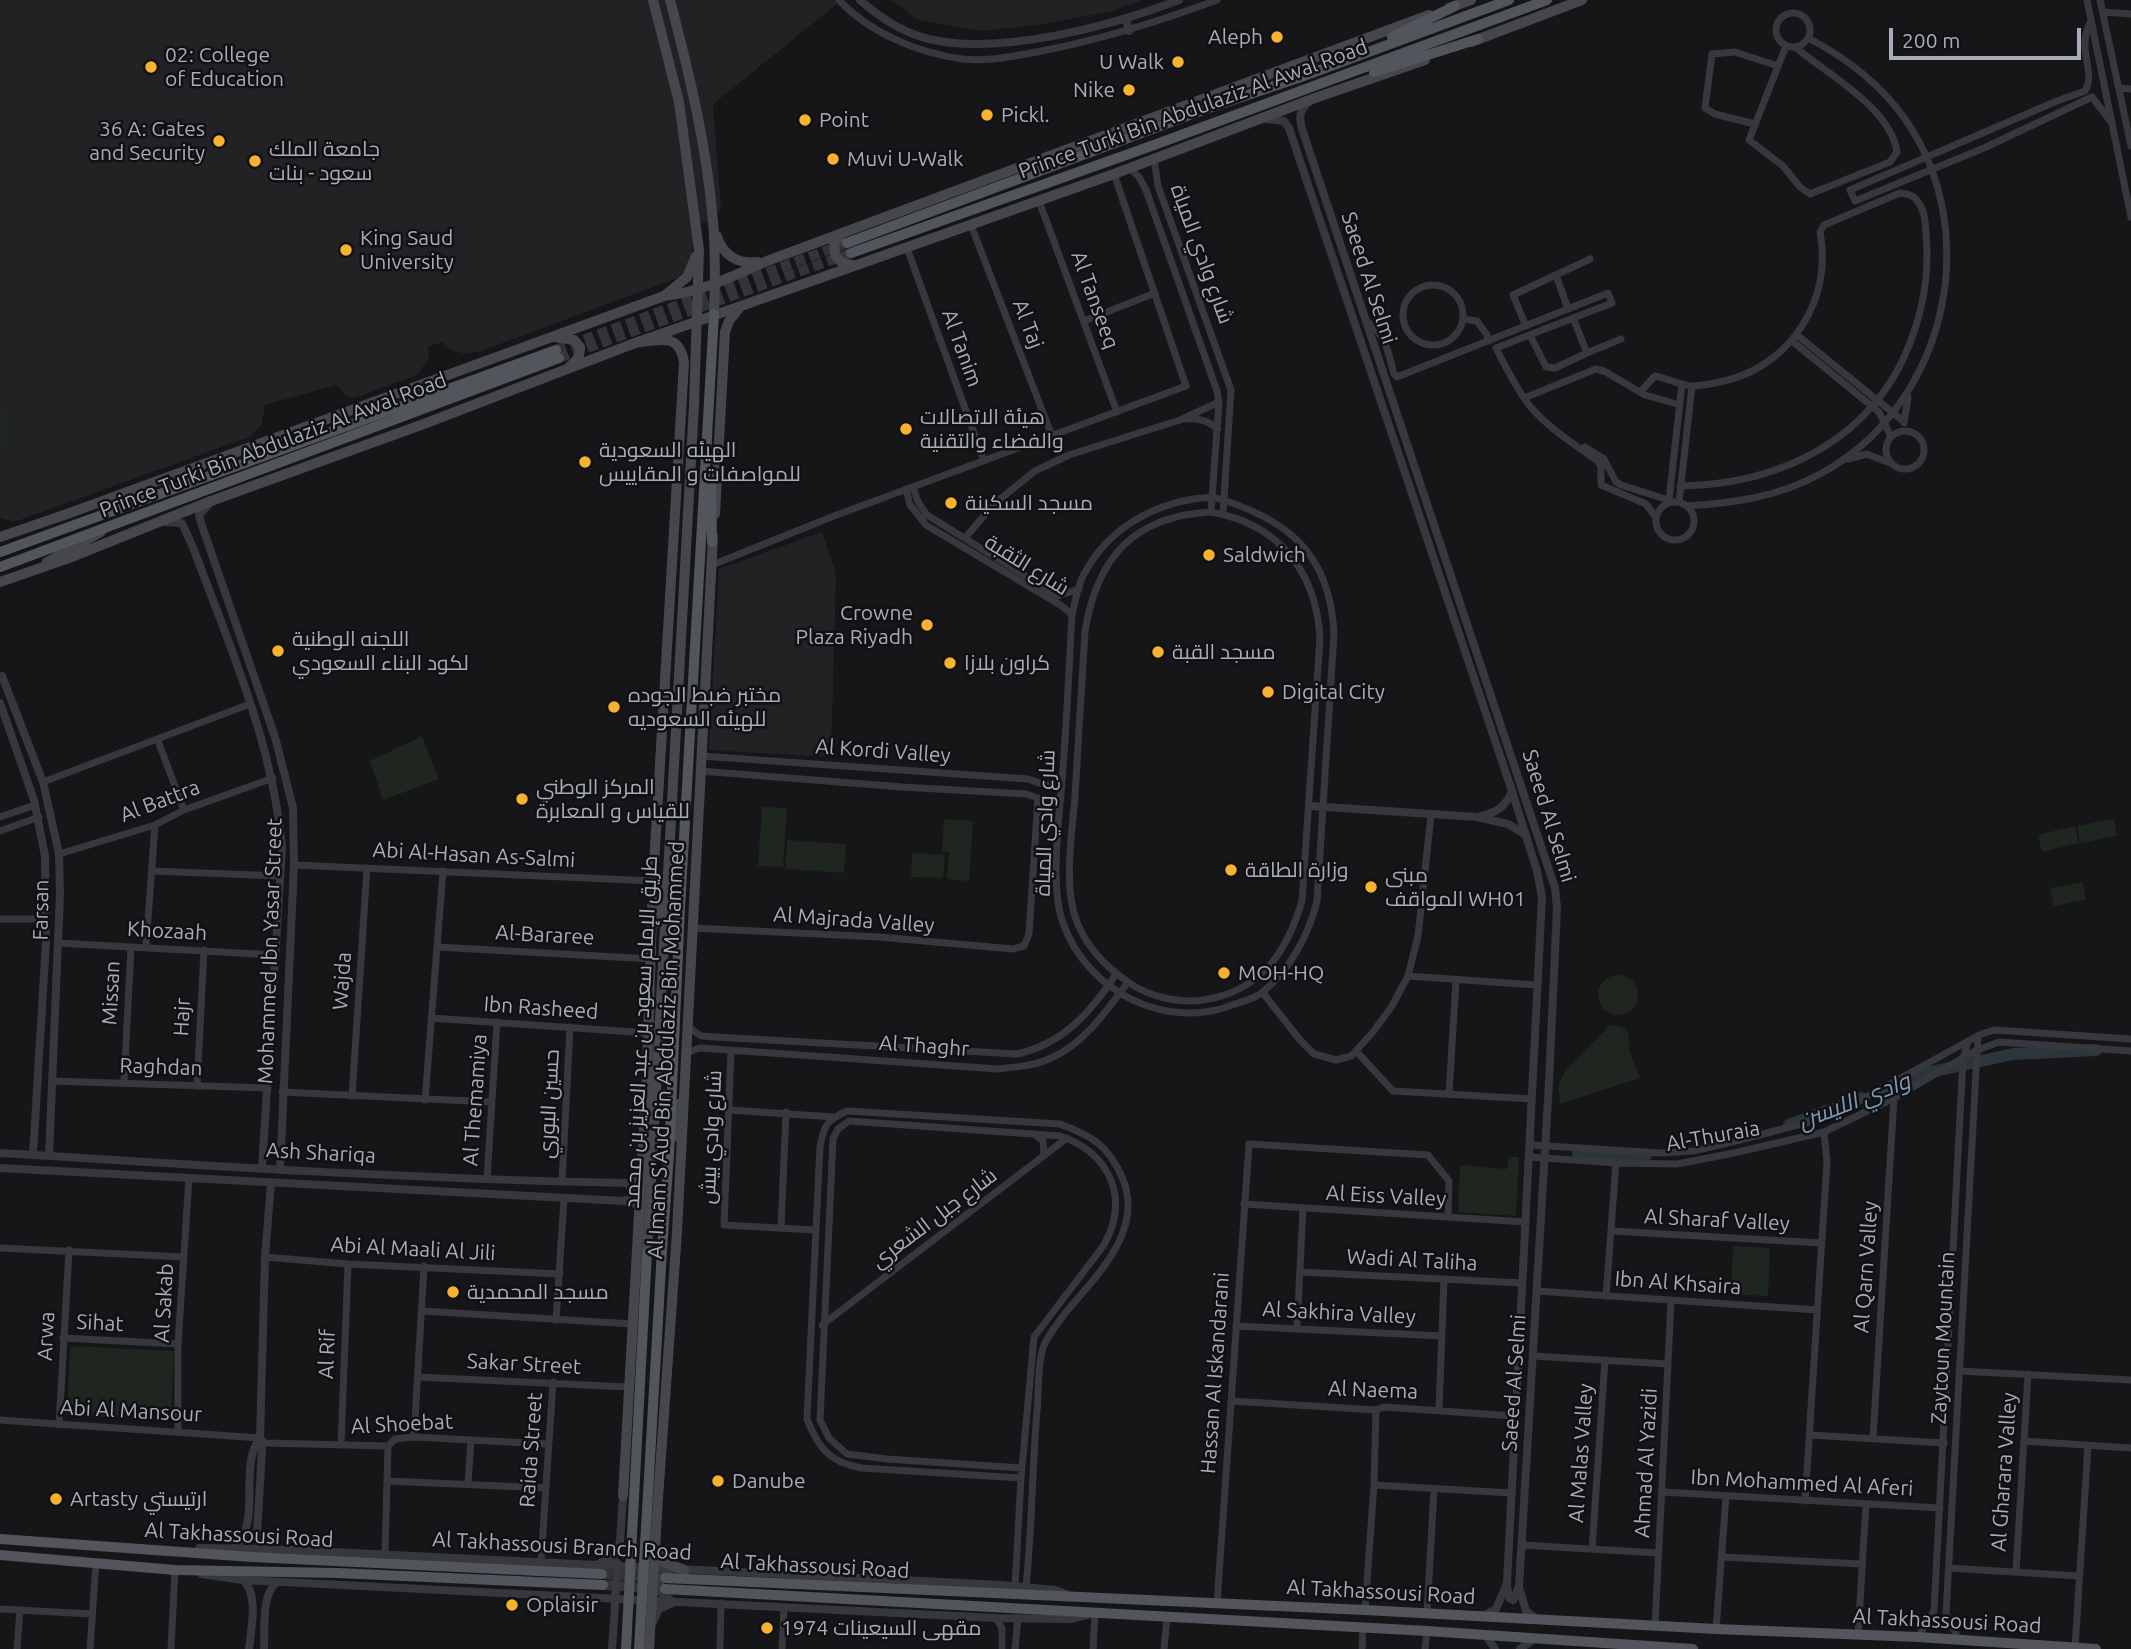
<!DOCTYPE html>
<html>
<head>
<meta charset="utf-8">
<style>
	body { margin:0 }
	#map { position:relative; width:2131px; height:1649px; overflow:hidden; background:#161618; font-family:Ubuntu,sans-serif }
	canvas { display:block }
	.scale { position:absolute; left:1889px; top:28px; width:192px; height:32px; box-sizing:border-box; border:4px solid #a7adb8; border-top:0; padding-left:9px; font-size:21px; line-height:24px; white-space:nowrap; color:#a7adb8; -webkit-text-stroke:5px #111113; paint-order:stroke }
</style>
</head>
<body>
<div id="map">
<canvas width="2131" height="1649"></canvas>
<div class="scale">200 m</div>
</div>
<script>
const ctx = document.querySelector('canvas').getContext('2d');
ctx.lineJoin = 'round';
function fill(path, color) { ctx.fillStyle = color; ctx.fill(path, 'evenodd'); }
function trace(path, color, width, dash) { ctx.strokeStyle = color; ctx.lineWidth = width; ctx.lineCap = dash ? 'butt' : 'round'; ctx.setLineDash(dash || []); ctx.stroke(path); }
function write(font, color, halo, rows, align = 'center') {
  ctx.font = font + ' Ubuntu,Cairo,sans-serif'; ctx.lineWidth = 5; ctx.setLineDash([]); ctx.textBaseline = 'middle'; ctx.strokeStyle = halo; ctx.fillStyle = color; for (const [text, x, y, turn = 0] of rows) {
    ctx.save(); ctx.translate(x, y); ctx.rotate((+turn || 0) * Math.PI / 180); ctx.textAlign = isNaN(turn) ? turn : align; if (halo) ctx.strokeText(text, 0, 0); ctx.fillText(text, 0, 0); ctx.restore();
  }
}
const built = new Path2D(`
	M0,0H842L713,104L721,209L713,222L695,224L691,261L680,277L481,351L465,354L450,349L443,342L436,344L428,347L429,358L417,375L360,396L353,398L346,395L336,385L265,405L262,424L249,437L20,520L12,521L0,518Z
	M891,0H1142L1112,11L1045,24L981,31L918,20Z
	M822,532L836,573L831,757L709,750L719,569Z`);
const green = new Path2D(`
	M0,404C15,420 15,438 0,455Z
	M422,736L439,779L383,800L370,761Z
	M762,807L787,808L783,867L758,866Z
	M944,819L973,821L969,881L947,879L949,852L942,851Z
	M2114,819L2117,836L2080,843L2077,826Z
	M2075,826L2079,843L2042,852L2038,835Z
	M787,840L846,844L844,873L785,869Z
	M912,853L945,855L943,878L911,877Z
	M2083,882L2086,900L2054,906L2050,888Z
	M1598 995a20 20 0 1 1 40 0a20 20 0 1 1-40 0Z
	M1610,1025C1628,1028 1629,1028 1629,1045C1629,1055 1637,1068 1640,1078L1560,1104L1558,1086L1565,1071Z
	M1509,1157H1519L1516,1216L1458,1212L1460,1165L1507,1169Z
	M1733,1246L1770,1248L1768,1296L1731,1294Z
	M70,1346L174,1351L171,1420L67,1415Z`);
const river = new Path2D(`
	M1878,1092L1931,1072L2013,1054L2096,1050
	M1789,1125L1861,1098
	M1578,1154L1646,1155`);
const primaryTunnel = new Path2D(`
	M556,350L847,243
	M559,358L851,253
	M602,1574L651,1577
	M603,1585L638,1587`);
const minor = new Path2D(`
	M839,0C870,33 918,53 962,59C986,62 1014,56 1037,52C1099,40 1158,22 1217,0
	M2087,0L2131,217
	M2100,0L2131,146
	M2103,12L2131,14
	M1776 30a17 17 0 1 1 34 0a17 17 0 1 1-34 0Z
	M2091,21C2075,51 2097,70 2085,91L2057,101L1850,190L1855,201L1984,148L2092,97L2112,123
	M1786,46L1749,140L1783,166L1800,187L1810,194L1890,162L1897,152C1890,107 1828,75 1795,47
	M2119,88L2131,89
	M1755,124L1715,114L1705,108L1712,54L1735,52L1778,66
	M1154,158L1158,186L1231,390L1223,514
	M1129,168L1139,177L1146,190L1217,391L1219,402L1211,512
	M1039,201L1117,412
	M971,225L1052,436
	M907,248L984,461
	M1556,275L1568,309
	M1403 315a30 30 0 1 1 60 0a30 30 0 1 1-60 0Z
	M1573,318L1587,353L1621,339
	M1463,319L1477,321L1487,335L1488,341
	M1084,321L1155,293
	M1366,321C1386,334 1388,352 1394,374L1397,377L1608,293L1612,303L1496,348C1506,368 1516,388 1529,405C1547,427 1575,445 1598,461L1601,467V485L1646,504L1656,518
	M1526,326L1513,295L1590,259
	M1530,335L1546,367L1555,368L1587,353
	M1797,335L1903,421
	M1792,341L1879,412L1891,437
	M1640,392L1655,376C1667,378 1679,385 1691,386C1703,386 1716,383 1728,380C1793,363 1833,297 1820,232L1824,225L1900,193C1908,194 1914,195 1918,202C1925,211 1925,222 1926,233C1930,276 1922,318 1904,357C1892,384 1871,410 1849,429C1801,468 1742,485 1680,486
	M1524,398L1596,369L1604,371L1645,395L1680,405
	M1187,419C1200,418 1208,421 1218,429
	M1904,423L1908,397
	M1886 450a19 19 0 1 1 38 0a19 19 0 1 1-38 0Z
	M1585,447L1604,459L1616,482L1621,485L1675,502
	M1848,459L1867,454L1890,463
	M913,487L918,502L927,515L1058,596L1079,589
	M906,489L910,505L926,525L1062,606L1072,615
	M1213,497C1287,518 1330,553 1334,633L1317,901C1309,934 1291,968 1264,991C1257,998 1244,1001 1235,1004C1167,1032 1087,992 1063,923C1049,884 1060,812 1063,769C1067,718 1069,666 1072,615C1075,603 1077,589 1082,578C1107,527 1158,500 1213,497Z
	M1669,500L1682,384
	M1656 521a19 19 0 1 1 38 0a19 19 0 1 1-38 0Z
	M1679,502L1692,386
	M1687,506C1734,503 1778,497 1820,474C1945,407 1986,235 1905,119C1880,84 1847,58 1808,38
	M1211,512C1279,524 1316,571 1320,638L1302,901C1288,948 1265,986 1214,998C1186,1005 1152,999 1128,982C1105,966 1088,949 1077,922C1063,887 1072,834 1075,796C1078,741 1082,686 1085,631C1097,558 1133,516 1211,512Z
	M965,538L994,504L1035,471L1069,455L1180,420L1219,402
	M712,565L834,516L1186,386L1114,174
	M158,741L184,810
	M701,756L1028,779L1045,785L1062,786
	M700,771L902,787L1026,794L1038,798L1061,799
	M43,782L250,704
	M0,817L35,805
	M0,831L39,817
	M59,854L155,825L184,810L273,778
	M294,865L653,881
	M152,871L280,876
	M0,919H46
	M693,928L879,937L1013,949L1024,946L1029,934L1038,798
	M58,943L275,955
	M146,947L155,825
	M437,947L652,959
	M1408,976L1536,985
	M1263,993L1300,1040L1314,1054L1336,1060L1351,1056L1373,1032L1392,1006L1408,976L1418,936L1431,815
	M431,1018L648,1033
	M687,1026L701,1036L715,1037L1017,1054C1063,1044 1091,1012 1116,974
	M731,1051L724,1225L815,1230
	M1356,1051L1393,1091L1532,1099
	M685,1053L700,1048L998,1069C1016,1067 1034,1066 1051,1058C1083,1045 1108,1009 1128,982
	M52,1081L268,1088
	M124,1082L131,947
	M197,1086L204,950
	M282,1092L491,1102
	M1449,1094L1456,980
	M352,1096L367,868
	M425,1100L443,871
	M729,1110L834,1117
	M1034,1134L1043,1141L1044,1156
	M1531,1145L1661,1153L1693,1151L1736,1141L1817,1120L1850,1106L1981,1034L1995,1030L2131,1039
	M1530,1157L1616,1163L1677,1164L1734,1153L1824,1132L1894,1098L1975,1051L1999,1042L2131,1051
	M487,1179L497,1022
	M562,1182L570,1027
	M1244,1204L1526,1222
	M781,1228L786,1112
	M1612,1231L1821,1243
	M0,1248L184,1257
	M265,1257L348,1264L560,1274
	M1300,1272L1522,1283
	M1537,1291L1817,1310
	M1606,1296L1616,1163
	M423,1311L632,1324
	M556,1320L564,1199
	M822,1325L1067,1138
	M1236,1326L1442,1336
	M1297,1328L1303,1208
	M63,1338L178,1344
	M1533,1356L1668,1364
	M1959,1371L2131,1380
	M418,1377L628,1387
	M1232,1401L1376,1410L1384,1407L1514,1416
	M1439,1410L1444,1279
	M0,1420L260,1438L265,1443L388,1446L395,1439L414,1437L547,1444
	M59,1425L69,1250
	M178,1431V1344L189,1178
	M1810,1435L1944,1443
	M414,1437L424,1266
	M1873,1438L1894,1098
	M2024,1441L2131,1448
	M341,1445L348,1264
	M1021,1478L862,1468C830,1463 818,1448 807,1419L820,1146C824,1125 827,1120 847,1111L1060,1124C1092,1136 1108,1145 1122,1177C1146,1232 1094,1277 1063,1316C1056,1326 1047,1336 1043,1348C1037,1367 1039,1391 1037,1411C1032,1470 1032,1529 1026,1587
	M388,1481L546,1488
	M468,1484L471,1440
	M1374,1485L1511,1493
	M1663,1492L1940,1508
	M1805,1501L1827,1161L1824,1132
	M1522,1545L1658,1553
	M1592,1549L1605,1360
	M385,1554L388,1446
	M1722,1557L1862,1564
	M541,1561L553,1382
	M1949,1568L2079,1576
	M2016,1572L2028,1374
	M1015,1586L1021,1478L1022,1468L1034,1337L1104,1245C1130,1198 1110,1153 1060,1136L849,1121L838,1129L833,1139L820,1420L829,1438L847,1454L887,1459L1022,1468
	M1217,1604L1249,1144L1428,1155L1449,1181L1448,1216
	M0,1609L92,1614
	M1365,1610L1374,1485L1376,1410
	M1427,1614L1434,1489
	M996,1618L1002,1628V1649
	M1655,1626L1671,1302
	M1716,1629L1726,1497
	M1858,1635L1866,1504
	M1918,1637L1934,1611L1963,1059L1968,1041
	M1959,1640L1946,1614L1978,1036
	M2075,1648L2088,1445
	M17,1649L20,1610
	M90,1649L96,1563
	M171,1649L175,1570
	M720,1649L721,1603
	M782,1649L784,1608
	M1015,1649L1018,1618
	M1093,1649L1095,1614
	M1164,1649L1167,1617
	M1362,1649L1363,1628
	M1425,1649L1427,1631`);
const tertiary = new Path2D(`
	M860,0C879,17 904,33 929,39C999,56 1112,26 1179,0
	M1126,19L1129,31
	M1309,102C1298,111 1299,119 1303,132L1555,888L1557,908L1549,1082L1519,1587L1526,1611L1538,1620
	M1266,119L1284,121L1289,128L1512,791L1537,871L1542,897L1507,1583L1496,1609L1482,1617
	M210,503L199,515L201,523L275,737L293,808L294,865L280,1170
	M164,522L182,523L194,550C230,647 273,744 282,848L262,1168
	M0,677L2,676L43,782L59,854L60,894L49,1156
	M0,703L34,800L45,856L46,942L33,1155
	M1310,806L1477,817L1508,824L1526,835
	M1481,816C1498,812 1505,807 1512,791
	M0,1153C208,1166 417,1179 626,1183L639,1180
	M0,1168L624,1201L638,1205
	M624,1201L632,1198L634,1194L633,1189L626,1183
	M260,1438L262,1450L257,1534L270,1547
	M199,1548L272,1549L1002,1585L1055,1590L1066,1594
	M233,1549C264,1521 237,1469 260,1438L265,1257L271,1183
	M600,1563L613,1558L620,1542L623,1496
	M668,1573L660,1577V1592L672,1601
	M202,1574L243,1580L996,1618L1070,1619L1087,1615
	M243,1580C259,1594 251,1630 249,1649
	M1507,1586L1509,1598L1513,1600L1518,1589
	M614,1622L617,1563
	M653,1622L659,1609L672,1603
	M1486,1636L1495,1649
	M264,1649C265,1630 261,1594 277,1582
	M612,1649L614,1620
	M1520,1649L1534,1639`);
const secondary = new Path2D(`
	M670,0C689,73 707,146 713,222C716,253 715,283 714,314
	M1449,8L1471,0
	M1471,42L1582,0
	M841,235L834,243L835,255L842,263L852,265
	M717,236C722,255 739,265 758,262
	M664,296C702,292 733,276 767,261L1429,15
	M555,337L574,340L580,347C580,356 578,360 570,366
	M715,514L725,332L729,321L741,306L1114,174L1315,98L1425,60
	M0,537L67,514L664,296L687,277L696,256
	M47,562L101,532
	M0,582L69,558L211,501L421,425L635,343L741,306
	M657,923L662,882
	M673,1137L678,1104
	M647,1252L694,405L699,250L679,102L653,0
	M623,1496L647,1074L653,881L684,363C680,332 660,340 635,343
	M657,1548L664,1562L684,1570
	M649,1649L658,1498L677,1232L713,536`);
const primary = new Path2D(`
	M1392,37L1455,6
	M1374,72L1478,39
	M847,243L1203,110L1301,77L1509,0
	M851,253L1154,145L1547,0
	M711,485L712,542
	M0,552L556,350
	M0,567L559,358
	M662,1250L669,1155L680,908L714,314
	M0,1539L252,1557L602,1574
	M0,1555L175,1570L338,1573L603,1585
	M665,1578L1365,1610L1716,1629L1918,1637L2096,1649
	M665,1589L1427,1631L1693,1649`);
const primaryBridge = new Path2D(`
	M626,1649L647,1252
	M639,1649L662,1250`);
const markers = [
	[1277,37,7,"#f7b22f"],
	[1178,62,7,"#f7b22f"],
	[151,67,7,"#f7b22f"],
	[1129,90,7,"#f7b22f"],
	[987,115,7,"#f7b22f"],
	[805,120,7,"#f7b22f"],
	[219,141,7,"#f7b22f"],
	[833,159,7,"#f7b22f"],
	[255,161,7,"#f7b22f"],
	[346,250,7,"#f7b22f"],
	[906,429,7,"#f7b22f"],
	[585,462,7,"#f7b22f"],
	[951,503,7,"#f7b22f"],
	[1209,555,7,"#f7b22f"],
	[927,625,7,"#f7b22f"],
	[278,651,7,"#f7b22f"],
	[1158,652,7,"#f7b22f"],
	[950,663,7,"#f7b22f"],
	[1268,692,7,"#f7b22f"],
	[614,707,7,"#f7b22f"],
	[522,799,7,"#f7b22f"],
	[1231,870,7,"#f7b22f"],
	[1371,887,7,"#f7b22f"],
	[1224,973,7,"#f7b22f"],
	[453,1292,7,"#f7b22f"],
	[718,1481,7,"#f7b22f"],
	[56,1499,7,"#f7b22f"],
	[512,1605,7,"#f7b22f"],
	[767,1628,7,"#f7b22f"]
];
const poiNames = [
	["Aleph",1263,37,"right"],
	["02: College",165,55],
	["of Education",165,79],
	["U Walk",1164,62,"right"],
	["Nike",1115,90,"right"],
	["Pickl.",1001,115],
	["Point",819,120],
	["36 A: Gates",205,129,"right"],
	["and Security",205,153,"right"],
	["جامعة الملك",269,149],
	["سعود - بنات",269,173],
	["Muvi U-Walk",847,159],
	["King Saud",360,238],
	["University",360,262],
	["هيئة الاتصالات",920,417],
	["والفضاء والتقنية",920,441],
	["الهيئه السعودية",599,450],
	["للمواصفات و المقاييس",599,474],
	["مسجد السكينة",965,503],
	["Saldwich",1223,555],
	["Crowne",913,613,"right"],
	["Plaza Riyadh",913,637,"right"],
	["اللجنه الوطنية",292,639],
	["لكود البناء السعودي",292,663],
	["مسجد القبة",1172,652],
	["كراون بلازا",964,663],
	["Digital City",1282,692],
	["مختبر ضبط الجوده",628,695],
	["للهيئه السعوديه",628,719],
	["المركز الوطني",536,787],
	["للقياس و المعابرة",536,811],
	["وزارة الطاقة",1245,870],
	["مبنى",1385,875],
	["المواقف WH01",1385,899],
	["MOH-HQ",1238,973],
	["مسجد المحمدية",467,1292],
	["Danube",732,1481],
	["Artasty ارتيستي",70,1499],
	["Oplaisir",526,1605],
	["مقهى السيعينات 1974",781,1628]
];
const streetNames = [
	["Prince Turki Bin Abdulaziz Al Awal Road",1193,109,-20],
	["شارع وادي المياة",1202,254,70],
	["Saeed Al Selmi",1369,278,72],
	["Al Tanseeq",1095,300,70],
	["Al Taj",1028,324,69],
	["Al Tanim",962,348,70],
	["Prince Turki Bin Abdulaziz Al Awal Road",273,445,-21],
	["شارع الثقبة",1027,565,32],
	["Al Kordi Valley",883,751,4],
	["Al Battra",160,801,-21],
	["Saeed Al Selmi",1549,816,73],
	["شارع وادي المياة",1045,823,-88],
	["Abi Al-Hasan As-Salmi",474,855,3],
	["Farsan",41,910,-89],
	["Al Majrada Valley",854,920,4],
	["Khozaah",167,931,3],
	["Al-Bararee",545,935,3],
	["Mohammed Ibn Yasar Street",270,951,-88],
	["Wajda",342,981,-86],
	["Missan",111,993,-87],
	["Ibn Rasheed",541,1008,4],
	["Hajr",182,1017,-87],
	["طريق الإمام سعود بن عبد العزيز بن محمد",641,1032,-87],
	["Al Thaghr",924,1046,4],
	["Al Imam S'Aud Bin Abdulaziz Bin Mohammed",666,1050,-87],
	["Raghdan",161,1067,2],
	["Al Themamiya",475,1100,-86],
	["حسين البوري",549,1104,-87],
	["Al-Thuraia",1713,1136,-10],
	["شارع وادي بيش",711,1137,-87],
	["Ash Shariqa",321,1153,3],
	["Al Eiss Valley",1386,1196,3],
	["شارع جبل الشعري",934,1218,-37],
	["Al Sharaf Valley",1717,1220,3],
	["Abi Al Maali Al Jili",413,1249,3],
	["Wadi Al Taliha",1412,1260,3],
	["Al Qarn Valley",1866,1267,-86],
	["Ibn Al Khsaira",1678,1283,4],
	["Al Sakab",164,1303,-87],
	["Al Sakhira Valley",1339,1313,3],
	["Sihat",100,1323,3],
	["Arwa",46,1336,-87],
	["Zaytoun Mountain",1943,1338,-87],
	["Al Rif",327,1354,-88],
	["Sakar Street",524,1364,3],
	["Hassan Al Iskandarani",1215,1373,-86],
	["Saeed Al Selmi",1514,1383,-86],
	["Al Naema",1373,1390,2],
	["Abi Al Mansour",131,1411,3],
	["Al Shoebat",402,1424,-3],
	["Raida Street",531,1450,-86],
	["Al Malas Valley",1581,1453,-86],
	["Ahmad Al Yazidi",1646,1463,-87],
	["Al Gharara Valley",2004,1472,-86],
	["Ibn Mohammed Al Aferi",1802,1483,3],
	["Al Takhassousi Road",239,1535,3],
	["Al Takhassousi Branch Road",562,1546,3],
	["Al Takhassousi Road",815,1566,3],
	["Al Takhassousi Road",1381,1592,3],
	["Al Takhassousi Road",1947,1621,3]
];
const waterNames = [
	["وادي الليسن",1854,1101,-21]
];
fill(built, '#222225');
fill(green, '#1e261f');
trace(river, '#2c353c', 12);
trace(primaryTunnel, '#333438', 10, [10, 5]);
trace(minor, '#37383d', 7);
trace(tertiary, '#37383d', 8);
trace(secondary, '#45474d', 10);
trace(primary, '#53555c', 10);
trace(primaryBridge, '#53555c', 10);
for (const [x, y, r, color] of markers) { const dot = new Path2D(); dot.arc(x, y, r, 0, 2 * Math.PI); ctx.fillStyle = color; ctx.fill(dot); trace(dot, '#111113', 2.5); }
write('21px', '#a7adb8', '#111113', poiNames, 'left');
write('21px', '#a7adb8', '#111113', streetNames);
write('italic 23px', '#7d9bb4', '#111113', waterNames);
</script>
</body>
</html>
